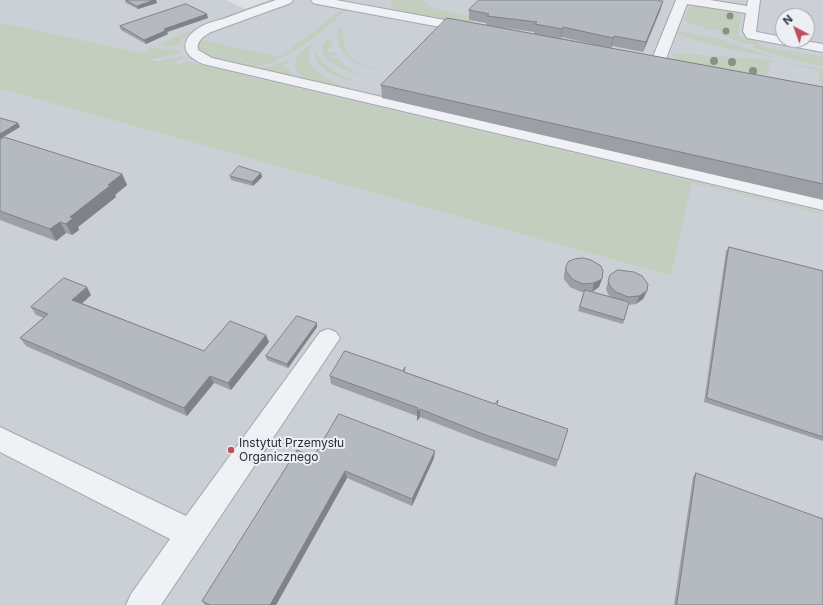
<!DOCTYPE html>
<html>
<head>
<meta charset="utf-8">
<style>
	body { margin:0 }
	#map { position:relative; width:823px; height:605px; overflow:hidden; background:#dde0e5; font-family:Inter,sans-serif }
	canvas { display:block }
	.north { position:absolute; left:775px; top:8px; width:40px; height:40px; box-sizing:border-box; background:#eceff3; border:1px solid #9ea2a9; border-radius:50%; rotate:319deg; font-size:11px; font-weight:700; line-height:16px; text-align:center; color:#282f3a }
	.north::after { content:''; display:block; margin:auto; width:14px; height:18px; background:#bf4d5e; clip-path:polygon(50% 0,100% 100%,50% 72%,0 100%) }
</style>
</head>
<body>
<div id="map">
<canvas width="823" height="605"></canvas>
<div class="north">N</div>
</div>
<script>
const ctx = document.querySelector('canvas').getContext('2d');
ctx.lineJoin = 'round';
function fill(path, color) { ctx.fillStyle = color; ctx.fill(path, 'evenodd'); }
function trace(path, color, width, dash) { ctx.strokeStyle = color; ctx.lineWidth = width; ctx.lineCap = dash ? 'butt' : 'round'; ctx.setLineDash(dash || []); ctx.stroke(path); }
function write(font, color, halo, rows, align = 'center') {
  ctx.font = font + ' Inter,sans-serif'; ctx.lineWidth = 4; ctx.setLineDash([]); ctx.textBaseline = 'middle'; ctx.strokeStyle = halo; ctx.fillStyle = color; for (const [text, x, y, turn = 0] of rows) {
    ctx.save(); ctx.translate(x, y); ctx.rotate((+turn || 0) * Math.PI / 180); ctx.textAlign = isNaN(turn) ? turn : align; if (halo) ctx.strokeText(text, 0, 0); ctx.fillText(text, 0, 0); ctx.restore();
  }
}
const built = new Path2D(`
	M0,0H226L245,9L270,0H823V605H0V89L671,276L691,183L135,55L140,53L0,22ZM783,16H807V40H783Z`);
const green = new Path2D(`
	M270,0H276L198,28L184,37L178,46L158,45L212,21Z
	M391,0H423L428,5L439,10L471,17L469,20L472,21L469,24L392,10Z
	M698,5L738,12L741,16L738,34L739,36L759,42L760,46L823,57V66C797,62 777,56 753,47L756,45L749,43L746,44L718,33L721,31L715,29L712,31L684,21C687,12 687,5 698,5Z
	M344,8L348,9C320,31 281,71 242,67C229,66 211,58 198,54L197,39L280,57Z
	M0,22L141,53L151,48L178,50L180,53L151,59L158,61L182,56L184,58L173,64L179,65L188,61L204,66L823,212V214L692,183L671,276L0,89Z
	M342,26C345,56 347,60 377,68L376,69C356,64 342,58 336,37L338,31Z
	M677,31L720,39L774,57L727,49L676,34Z
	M329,37L333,48L327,49L329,53L335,52L337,56L331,57L332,59L338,58L345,66L362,75C346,71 307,57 329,37Z
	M309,45H312C293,76 359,91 378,96L376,98L304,80C289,66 296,56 309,45Z
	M315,51C323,67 340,76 356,81C341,81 312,69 315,51Z
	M672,53L760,59L823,69V87L820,83L819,70L770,61L769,72L764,77L681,62L676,59Z
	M289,59L288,64H284L281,67L288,68L292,77L253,70L273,66Z`);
const minor = new Path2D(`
	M276,0H293L291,3L211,32C204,36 196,41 198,50L212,58L823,198V210L203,64C181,55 179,40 200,27C207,23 215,21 223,19C241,12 258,6 276,0Z
	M311,0H336L472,25L477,26L478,29L477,32L472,33L317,4L313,3Z
	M676,0H710L747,6L748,0H760L756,31L757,32L783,37V40H800L823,44V52L747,38L743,31L746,13L687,4L664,64L662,67L657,68L652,67L650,64Z
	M328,329L336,332L340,338L336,344L161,605H126L131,594L170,539L0,452V427L186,516L320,332Z`);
const trees = [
	[730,16,3.5],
	[726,31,3.5],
	[714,61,4],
	[732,62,4],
	[753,71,4]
];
const wall = new Path2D(`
	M125,0H156L157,3L138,9L126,3Z
	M661,1H663L660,11L643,52L612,46L611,48L823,87V200L382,98L381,85L486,25V23L469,20V10ZM499,27L534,32V34ZM561,37L597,45L560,38Z
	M208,18L167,32L168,34L146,44L121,30L120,26Z
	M0,140L122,174L127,185L115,195L116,197L78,227L79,230L72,235L66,233L56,241L0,220Z
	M261,173L262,177L253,186L231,180L230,176Z
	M729,247L823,271V441L704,402L726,251Z
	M566,266L602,279L599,287L592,292L610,297L608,294L606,289L610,275L647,291L643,299L636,304L628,305L623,324L578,311L584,292H581L570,287L564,279V274Z
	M91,295L82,303L204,351L269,342L231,390L214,383L187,416L26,346L20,338L44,318L36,315L31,307Z
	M317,327L288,368L267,360L266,356Z
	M405,372L497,405L558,460L556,467L482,441L420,417L417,421V416L331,384L330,376Z
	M313,457L434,458L412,506L347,478L276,605H205L202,601Z
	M696,473L823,605H674L693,477Z`);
const shadedWall = new Path2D(`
	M154,0H156L157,3L138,9L137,6Z
	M663,1L660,11L643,52L646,42Z
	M207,14L208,18L167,32L168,34L146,44L144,40L164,29Z
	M563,27L561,37L560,39L562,29Z
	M614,36L612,46L611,48L613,38Z
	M18,123L20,127L0,139V134Z
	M261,173L262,177L253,186L252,182Z
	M122,174L127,185L115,195L116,197L78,227L79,230L72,235L66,224L70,217L108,185Z
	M60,222L66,233L56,241L50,229Z
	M602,279L599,287L592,292L594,283Z
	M87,287L91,295L77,308L72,300Z
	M647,291L643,299L636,304L639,296Z
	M317,323V327L288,368L287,364Z
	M266,335L269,342L231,390L228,383Z
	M210,376L214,383L187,416L184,408Z
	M420,409V417L417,421V413Z
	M435,451L434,458L412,506V499Z
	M345,471L347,478L276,605H270Z`);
const building = new Path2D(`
	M126,0H154L137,6Z
	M479,0H659V1H663L646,42L614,36L613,38L563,27L562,29L535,24L537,22L487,16L489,14L469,10Z
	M186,4L207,14L164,29L167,30L144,40L120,26Z
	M447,18L823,87V184L381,85Z
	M0,118L18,123L0,134Z
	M4,137L122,174L108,185H111L70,217L73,218L66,224L60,222L50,229L0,211V140Z
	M239,166L261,173L252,182L230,176Z
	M729,247L823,271V437L707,398Z
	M583,258L591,260L601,266L603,271L602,279L594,283L583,284L572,279L566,271V266L569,261L575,259Z
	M618,270L634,272L642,276L648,284L647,291L639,296L628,297L616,292L610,286L608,281L610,275Z
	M64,278L87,287L72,300L204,351L230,321L266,335L228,383L210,376L184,408L20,338L48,314L31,307Z
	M585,290L629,302L624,320L580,307Z
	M297,316L317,323L287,364L266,356Z
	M345,351L403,371L405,367L404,372L495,404L498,400L497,405L568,429L558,460L483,434L420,409L417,413L418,408L330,376Z
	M339,414L435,451L412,499L345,471L270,605H210L202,601L297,450L313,457Z
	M696,473L823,519V605H677Z`);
const markers = [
	[231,450,4,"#bf4d5e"]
];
const nearPoinames = [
	["Instytut Przemysłu",239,443],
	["Organicznego",239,457]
];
fill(built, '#cbcfd6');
fill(green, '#c3cebf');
trace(minor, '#a3a7ae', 2);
fill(minor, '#eff1f4');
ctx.fillStyle = '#849385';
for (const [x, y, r] of trees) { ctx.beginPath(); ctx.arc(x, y, r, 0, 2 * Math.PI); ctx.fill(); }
fill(wall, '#9ca0a6');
fill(shadedWall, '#7f8287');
fill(building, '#b5bac1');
trace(building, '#7f8287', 1);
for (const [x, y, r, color] of markers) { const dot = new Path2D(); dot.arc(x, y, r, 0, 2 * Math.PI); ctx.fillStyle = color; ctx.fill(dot); trace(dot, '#eceff3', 1.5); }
write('12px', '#282f3a', '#eceff3', nearPoinames, 'left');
</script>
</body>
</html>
